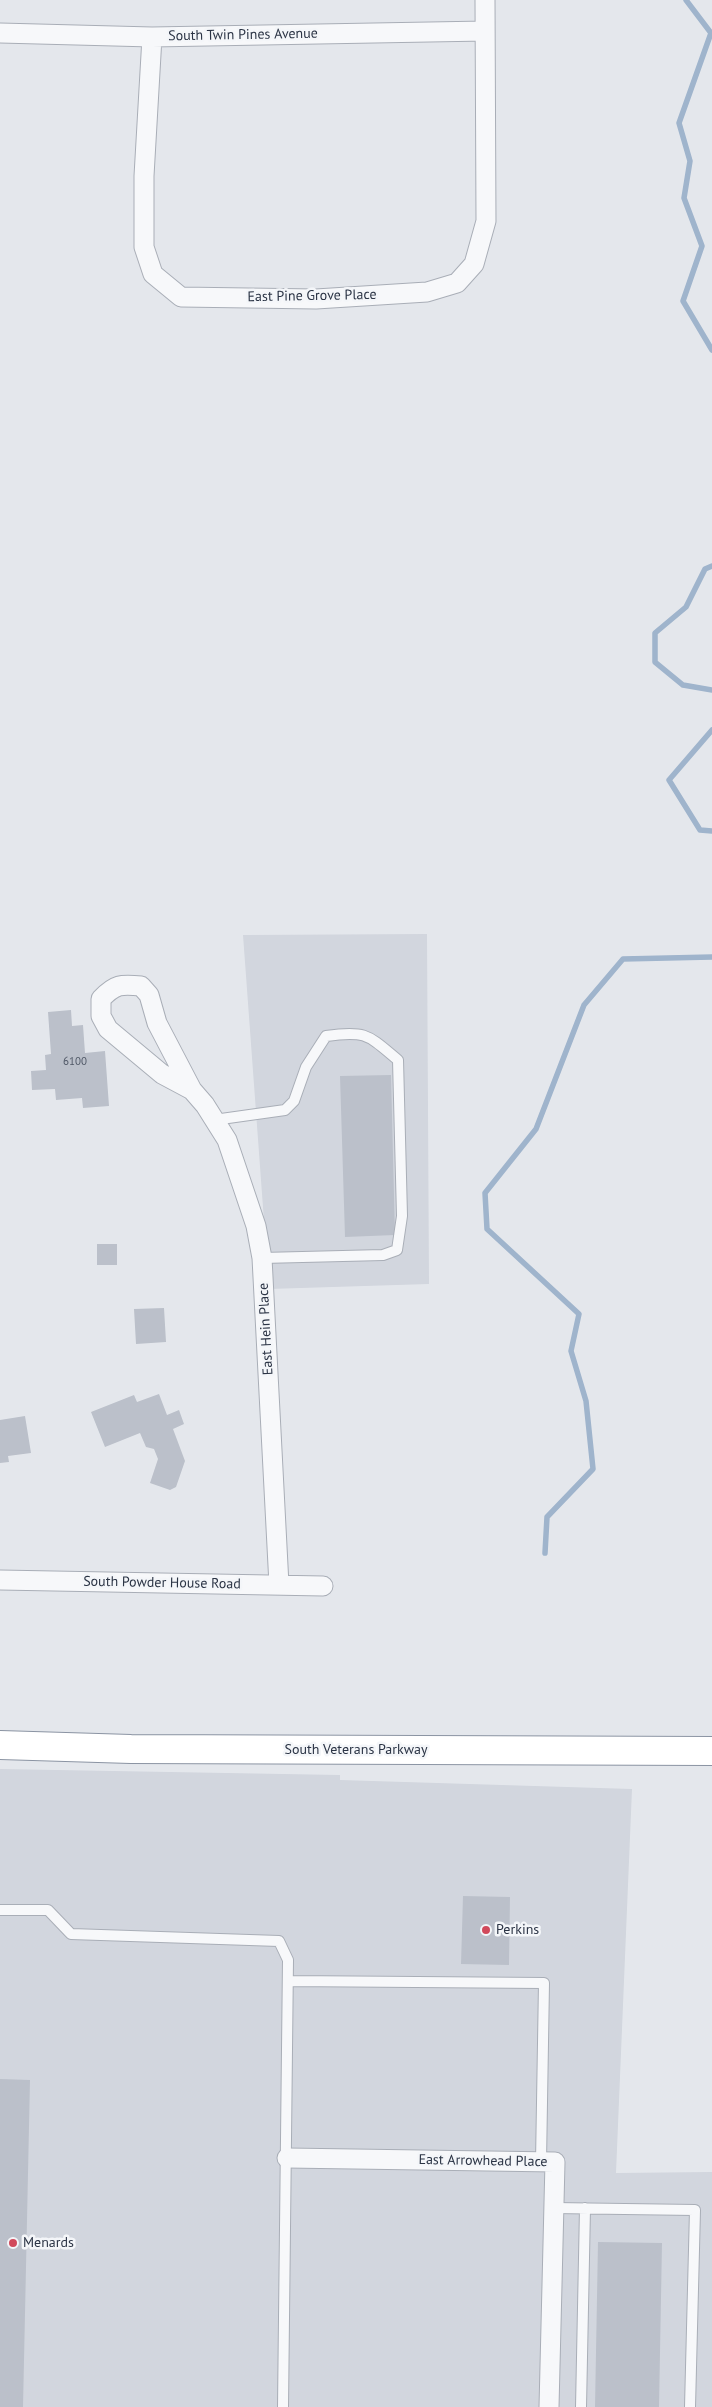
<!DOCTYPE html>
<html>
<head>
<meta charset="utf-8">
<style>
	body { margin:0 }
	canvas { display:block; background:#e4e7ec }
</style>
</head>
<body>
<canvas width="712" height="2407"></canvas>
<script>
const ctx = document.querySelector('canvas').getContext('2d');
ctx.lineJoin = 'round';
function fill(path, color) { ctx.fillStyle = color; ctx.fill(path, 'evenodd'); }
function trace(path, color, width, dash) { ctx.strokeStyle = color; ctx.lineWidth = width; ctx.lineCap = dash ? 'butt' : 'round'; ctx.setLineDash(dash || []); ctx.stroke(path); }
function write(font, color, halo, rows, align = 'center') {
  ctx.font = font + ' "PT Sans",sans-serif'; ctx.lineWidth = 5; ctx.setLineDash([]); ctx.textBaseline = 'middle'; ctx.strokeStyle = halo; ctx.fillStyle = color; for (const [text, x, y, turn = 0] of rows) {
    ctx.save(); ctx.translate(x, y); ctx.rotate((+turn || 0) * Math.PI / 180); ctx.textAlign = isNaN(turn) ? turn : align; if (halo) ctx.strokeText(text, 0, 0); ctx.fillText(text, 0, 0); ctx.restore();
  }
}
const built = new Path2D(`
	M427,934L429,1284L269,1289L243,935Z
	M0,1769L340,1775V1780L632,1789L616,2173L712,2172V2407H0Z`);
const stream = new Path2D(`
	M686,0L711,33L679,123L690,161L684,198L702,246L683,301L712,350
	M712,566L705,569L686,607L655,633V662L683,685L712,690
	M712,730L669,780L700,830L712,831
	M545,1553L547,1517L593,1469L586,1401L571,1351L579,1314L487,1229L485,1193L536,1129L584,1005L623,959L712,957`);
const building = new Path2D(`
	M71,1010L72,1026L83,1025L85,1053L105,1051L109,1106L83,1108L82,1098L56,1100L55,1089L32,1090L31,1071L46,1070L45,1055L51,1054L48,1012Z
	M391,1075L395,1235L345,1237L340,1076Z
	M97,1244H117V1265H97Z
	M164,1308L166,1342L136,1344L134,1309Z
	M159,1394L167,1415L179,1410L184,1424L173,1429L185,1461L176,1487L170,1490L150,1483L158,1459L154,1449L146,1447L140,1433L105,1447L91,1412L134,1395L137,1402Z
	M25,1416L31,1453L8,1456L9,1462L0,1463V1420Z
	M463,1896L510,1897L509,1965L461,1964Z
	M0,2079L30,2080L23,2407H0Z
	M598,2242L662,2243L659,2407H595Z`);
const lane = new Path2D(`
	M214,1120L285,1110L294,1101L306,1067L326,1036C366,1030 368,1035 398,1060L402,1216L397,1250L383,1255L262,1258
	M0,1910H48L71,1934L279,1941L288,1960L283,2407
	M288,1981L544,1983L541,2162
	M554,2208L695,2210L690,2407
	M581,2407L585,2208`);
const street = new Path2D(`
	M0,33L152,37L485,31
	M152,37L144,176V247L153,274L181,297L316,299L427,292L457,283L474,264L486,221L485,0
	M192,1090L162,1074L108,1029L101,1016V999C115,984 121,984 141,986L149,995L157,1023L192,1090L205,1105L227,1140L256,1226L262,1258L279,1585
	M0,1580L323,1586
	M287,2158L555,2162L549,2407`);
const highway = new Path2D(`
	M0,1745L131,1749L712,1751`);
const markers = [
	[486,1930,5,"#d1495b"],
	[13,2243,5,"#d1495b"]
];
const numberNames = [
	["6100",75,1062]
];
const streetNames = [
	["South Twin Pines Avenue",243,35,-1],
	["East Pine Grove Place",312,296,-1],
	["East Hein Place",266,1329,-93],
	["South Powder House Road",162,1583,1],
	["South Veterans Parkway",356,1750],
	["East Arrowhead Place",483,2161,1]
];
const poiNames = [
	["Perkins",496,1930],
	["Menards",23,2243]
];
fill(built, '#d2d6de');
trace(stream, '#9fb4cc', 5.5);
fill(building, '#bbc0ca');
trace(lane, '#a9aeb7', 12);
trace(street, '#a9aeb7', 21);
trace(highway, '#8b94a3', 30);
trace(lane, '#f7f8fa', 10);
trace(street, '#f7f8fa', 19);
trace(highway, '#fff', 28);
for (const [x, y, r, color] of markers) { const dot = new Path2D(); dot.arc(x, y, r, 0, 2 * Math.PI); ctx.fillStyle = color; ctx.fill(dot); trace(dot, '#f4f6f9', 2); }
write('11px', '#4f5766', null, numberNames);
write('14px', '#2b3445', '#f4f6f9', streetNames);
write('14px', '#2b3445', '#f4f6f9', poiNames, 'left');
</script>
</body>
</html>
